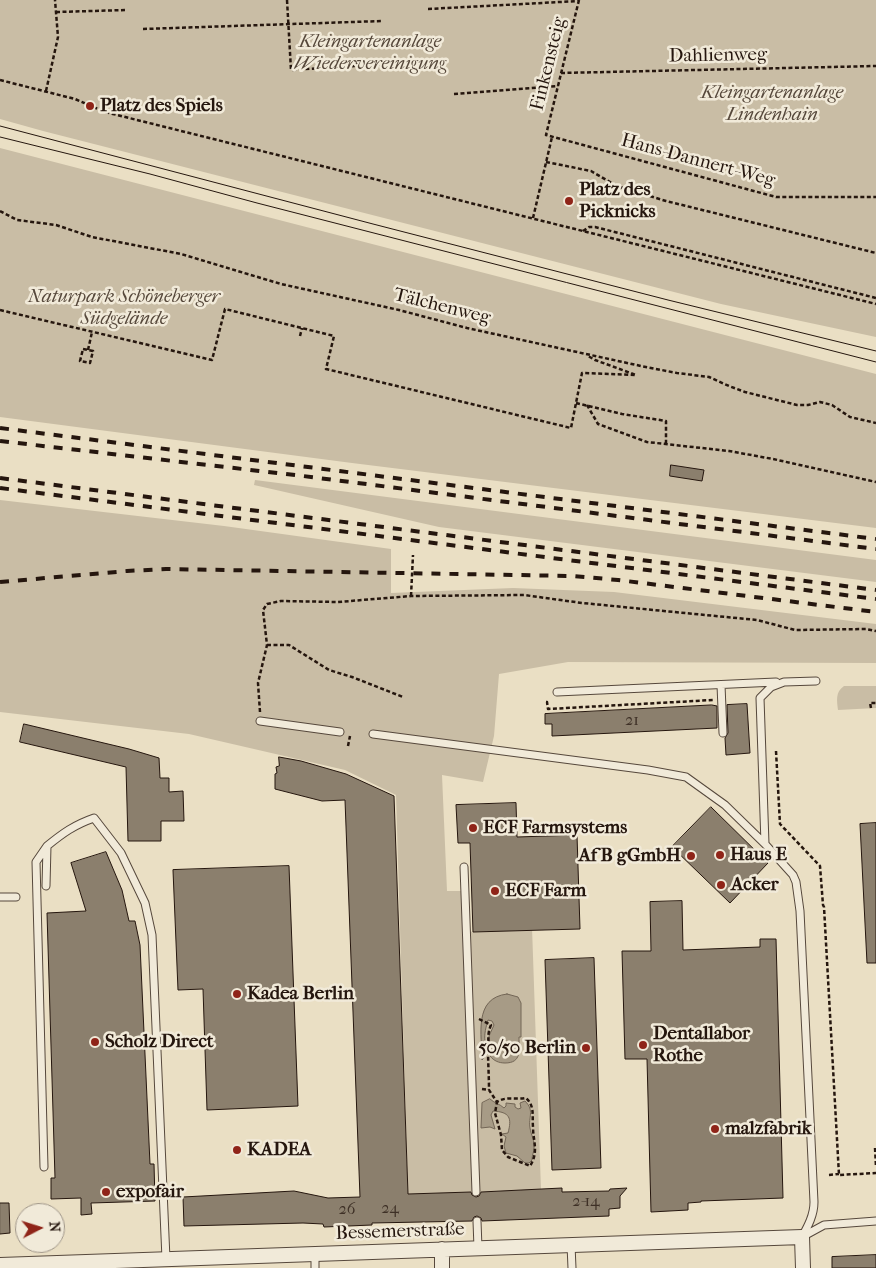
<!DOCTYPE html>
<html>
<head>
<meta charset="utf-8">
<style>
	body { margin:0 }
	#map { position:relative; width:876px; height:1268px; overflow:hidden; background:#eadfc4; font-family:"IM FELL French Canon",serif }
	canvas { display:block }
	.north { position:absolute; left:15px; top:1203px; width:50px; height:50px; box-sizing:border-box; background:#f1ead9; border:1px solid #9f9588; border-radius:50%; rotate:85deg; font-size:14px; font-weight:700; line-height:20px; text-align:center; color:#25160e }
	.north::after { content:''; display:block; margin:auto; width:18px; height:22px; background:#8f2418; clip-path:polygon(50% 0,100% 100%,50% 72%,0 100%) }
</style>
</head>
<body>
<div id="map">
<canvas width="876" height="1268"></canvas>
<div class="north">N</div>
</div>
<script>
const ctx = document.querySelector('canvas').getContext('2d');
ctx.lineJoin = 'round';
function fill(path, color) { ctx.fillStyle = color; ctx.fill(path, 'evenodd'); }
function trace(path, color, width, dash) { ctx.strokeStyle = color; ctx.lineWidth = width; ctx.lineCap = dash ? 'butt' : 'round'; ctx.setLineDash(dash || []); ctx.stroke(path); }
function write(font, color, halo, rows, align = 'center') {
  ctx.font = font + ' "IM FELL French Canon",serif'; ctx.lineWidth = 5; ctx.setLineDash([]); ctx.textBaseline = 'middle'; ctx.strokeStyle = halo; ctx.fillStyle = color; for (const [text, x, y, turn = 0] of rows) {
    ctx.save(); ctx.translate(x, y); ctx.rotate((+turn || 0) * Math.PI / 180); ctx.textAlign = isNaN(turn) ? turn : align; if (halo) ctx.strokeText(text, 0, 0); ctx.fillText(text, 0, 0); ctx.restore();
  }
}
const green = new Path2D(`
	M0,0H876V337L721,304L43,131L0,119Z
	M0,148L876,374V528L352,463L0,417Z
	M255,480L876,560V582L439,527L254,485Z
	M0,500L224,526L391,549V593L513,588L614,592L876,624V663L568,662L499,674L494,736L483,782L442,775L447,891H462L463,932L520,930L532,927L541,1190L408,1194L396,795L345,770L189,734L0,712Z
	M844,686H876V708L838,710C837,701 835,692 844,686Z`);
const water = new Path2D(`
	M507,994L518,997L521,1003V1037H519C519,1050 522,1063 505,1063C499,1063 494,1061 490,1056L492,1052L490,1050L489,1036L494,1025L492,1021L488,1020C486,1027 484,1034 485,1041C485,1049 488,1053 482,1060C482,1035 473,998 507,994Z
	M490,1099C494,1103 500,1104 504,1108L506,1106V1103L515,1104V1107L518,1109L521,1108L520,1103L525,1101C535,1111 528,1117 530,1128C531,1135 535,1141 534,1148C534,1152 532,1155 532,1160L529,1163H525L517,1156L506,1153L504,1146L506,1137L502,1134L508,1133C512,1118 510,1112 493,1111L491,1115L495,1129L490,1127L481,1128L482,1103Z`);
const building = new Path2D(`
	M671,465L704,470L702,481L670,476Z
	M747,704L750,753L726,755L725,738L728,733L727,705Z
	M712,705L717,706V728L552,736V724H545V714Z
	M24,724L129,749L159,758L160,778H169V792L183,791L184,821H161V841H128L126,767L20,742Z
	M279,757L301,761L346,774L394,796L408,1194L471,1192L472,1195L476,1197L479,1196L481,1192L562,1188V1192L609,1191L610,1189L627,1188L620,1196V1208L609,1209V1216L482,1221L481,1218L477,1216L474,1217L472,1221L372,1223V1225L324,1227L323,1224L303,1223L184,1226L183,1197L294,1191L328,1198L360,1197L345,800L322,801L275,789V774L277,773L276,767L279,766Z
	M516,803L517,837L577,835L580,929L473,932L470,843H458L456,805Z
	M711,807L768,863L730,903L672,847Z
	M876,823V963H867L860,824Z
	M106,852L122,890L129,921H135L140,945L150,1164H154L155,1201L91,1203L92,1214L81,1215V1198L51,1199V1178H55L47,913L86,911L71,863Z
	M289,866L298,1106L207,1110L203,989L178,990L173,870Z
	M682,901L683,950L760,947V939H776L783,1198L701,1201V1202L688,1203V1210L651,1212L647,1059H625L622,951H651L650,902Z
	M594,958L601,1168L552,1170L545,960Z
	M0,1203H9L10,1233L0,1234Z
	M876,1255V1268H832V1257Z`);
const path = new Path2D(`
	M287,0L291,70L384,64
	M579,0L546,135L776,197H876
	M428,9L579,1
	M56,12L127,10
	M143,29L382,21
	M561,73L876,66
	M0,80L75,99L105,112L876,304
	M46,91L58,37L55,0
	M454,94L558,86
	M546,162L591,171L617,186L666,201L876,253
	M0,211L17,220L56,225L92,237L181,254L281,284L399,310L467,328L641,366L677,373L709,377L729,386L745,392L797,405H808L820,402L832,405L850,417L876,423
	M533,218L552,137
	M583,231L589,227H595L876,298
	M0,310L212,360L225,309L334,336L326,369L571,428L582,373L636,375L595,360L588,356
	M300,336L302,328
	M83,349L93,351L90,363L80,361Z
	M88,350L92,332
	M576,403L622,414L666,421V444
	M587,405L598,424L647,442L729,451L773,459L876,482
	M411,596L413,555
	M267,645H289L329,670L352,677L403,697
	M546,702H547L548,709L713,700
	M871,708L870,703H876
	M260,712L258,683L267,645L263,610L267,604L281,601L338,602L411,596L524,595L582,603L757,620L795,630L866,629L876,631
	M348,746L350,736
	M776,751L780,824L820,866L823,905L824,907L839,1175L876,1173
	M479,1019L491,1025C487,1034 489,1040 488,1049C488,1063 489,1076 489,1090
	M482,1089L489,1090L497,1102C505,1096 516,1100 526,1098C535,1106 532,1116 533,1127C533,1141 539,1152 530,1166L508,1157L502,1150L501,1135L495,1113L497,1102
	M875,1148L876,1167
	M829,1175L839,1174`);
const service = new Path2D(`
	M721,685L723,733
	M557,692L776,682
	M260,721L340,732
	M373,734L648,770L686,777L725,805L765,844
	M464,867L476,1192
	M46,886L47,846C63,833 74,825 94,818L121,853L145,903L152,935L166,1259
	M0,897H16
	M44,1167L36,862L47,846
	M477,1221L478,1248
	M802,1237C808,1226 814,1215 814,1202L800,911L796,882L793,875L765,844L760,698L771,687L784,682L816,681
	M802,1237L824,1225L876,1221
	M571,1245L572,1268
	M315,1254V1268`);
const minor = new Path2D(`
	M0,1265L802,1237L803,1268
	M442,1268V1249`);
const tram = new Path2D(`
	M0,126L373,224L668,300L876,351
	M0,137L150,174L257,203L876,362`);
const rail = new Path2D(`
	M0,428L876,539
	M0,441L303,476L876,549
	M0,478L876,590
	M0,488L876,599
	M0,582L127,571L166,569L573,576L618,580L876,612`);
const markers = [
	[90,106,5,"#8f2418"],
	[569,201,5,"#8f2418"],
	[473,828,5,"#8f2418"],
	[720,855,5,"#8f2418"],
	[691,856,5,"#8f2418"],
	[721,885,5,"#8f2418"],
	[495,891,5,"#8f2418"],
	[237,994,5,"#8f2418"],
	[95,1042,5,"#8f2418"],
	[643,1045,5,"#8f2418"],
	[586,1048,5,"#8f2418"],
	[715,1129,5,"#8f2418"],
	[237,1150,5,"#8f2418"],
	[106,1192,5,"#8f2418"]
];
const numberNames = [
	["21",632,721],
	["2-14",586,1202],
	["24",390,1209],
	["26",347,1210]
];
const parkNames = [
	["Kleingartenanlage",370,42],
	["Wiedervereinigung",370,64],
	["Kleingartenanlage",772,93],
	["Lindenhain",772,115],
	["Naturpark Schöneberger",124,297],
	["Südgelände",124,319]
];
const streetNames = [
	["Dahlienweg",718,56,-1],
	["Finkensteig",549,64,-76],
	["Hans-Dannert-Weg",698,161,15],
	["Tälchenweg",442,307,14],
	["Bessemerstraße",400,1232,-2]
];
const poiNames = [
	["Platz des Spiels",100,106],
	["Platz des",579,190],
	["Picknicks",579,212],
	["ECF Farmsystems",483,828],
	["Haus E",730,855],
	["AfB gGmbH",681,856,"right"],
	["Acker",731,885],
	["ECF Farm",505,891],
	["Kadea Berlin",247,994],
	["Dentallabor",653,1034],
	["Rothe",653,1056],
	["Scholz Direct",105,1042],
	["50/50 Berlin",576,1048,"right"],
	["malzfabrik",725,1129],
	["KADEA",247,1150],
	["expofair",116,1192]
];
fill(green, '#c9bda5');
fill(water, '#a79b86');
trace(water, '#736656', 1);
fill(building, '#8b7f6d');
trace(building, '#25160e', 1);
trace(service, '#56483c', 9);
trace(minor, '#56483c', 16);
trace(path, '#25160e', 2.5, [4, 2.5]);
trace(service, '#f1ead9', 7);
trace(minor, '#f1ead9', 14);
trace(tram, '#25160e', 1);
trace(rail, '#25160e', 4, [9, 9]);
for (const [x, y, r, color] of markers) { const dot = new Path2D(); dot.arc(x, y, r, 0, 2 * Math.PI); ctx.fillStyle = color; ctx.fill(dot); trace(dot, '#f1ead9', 2); }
write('16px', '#3e3026', null, numberNames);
write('italic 19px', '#56483b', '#f1ead9', parkNames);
write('19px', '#25160e', '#f1ead9', streetNames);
write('bold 19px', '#25160e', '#f1ead9', poiNames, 'left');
</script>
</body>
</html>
